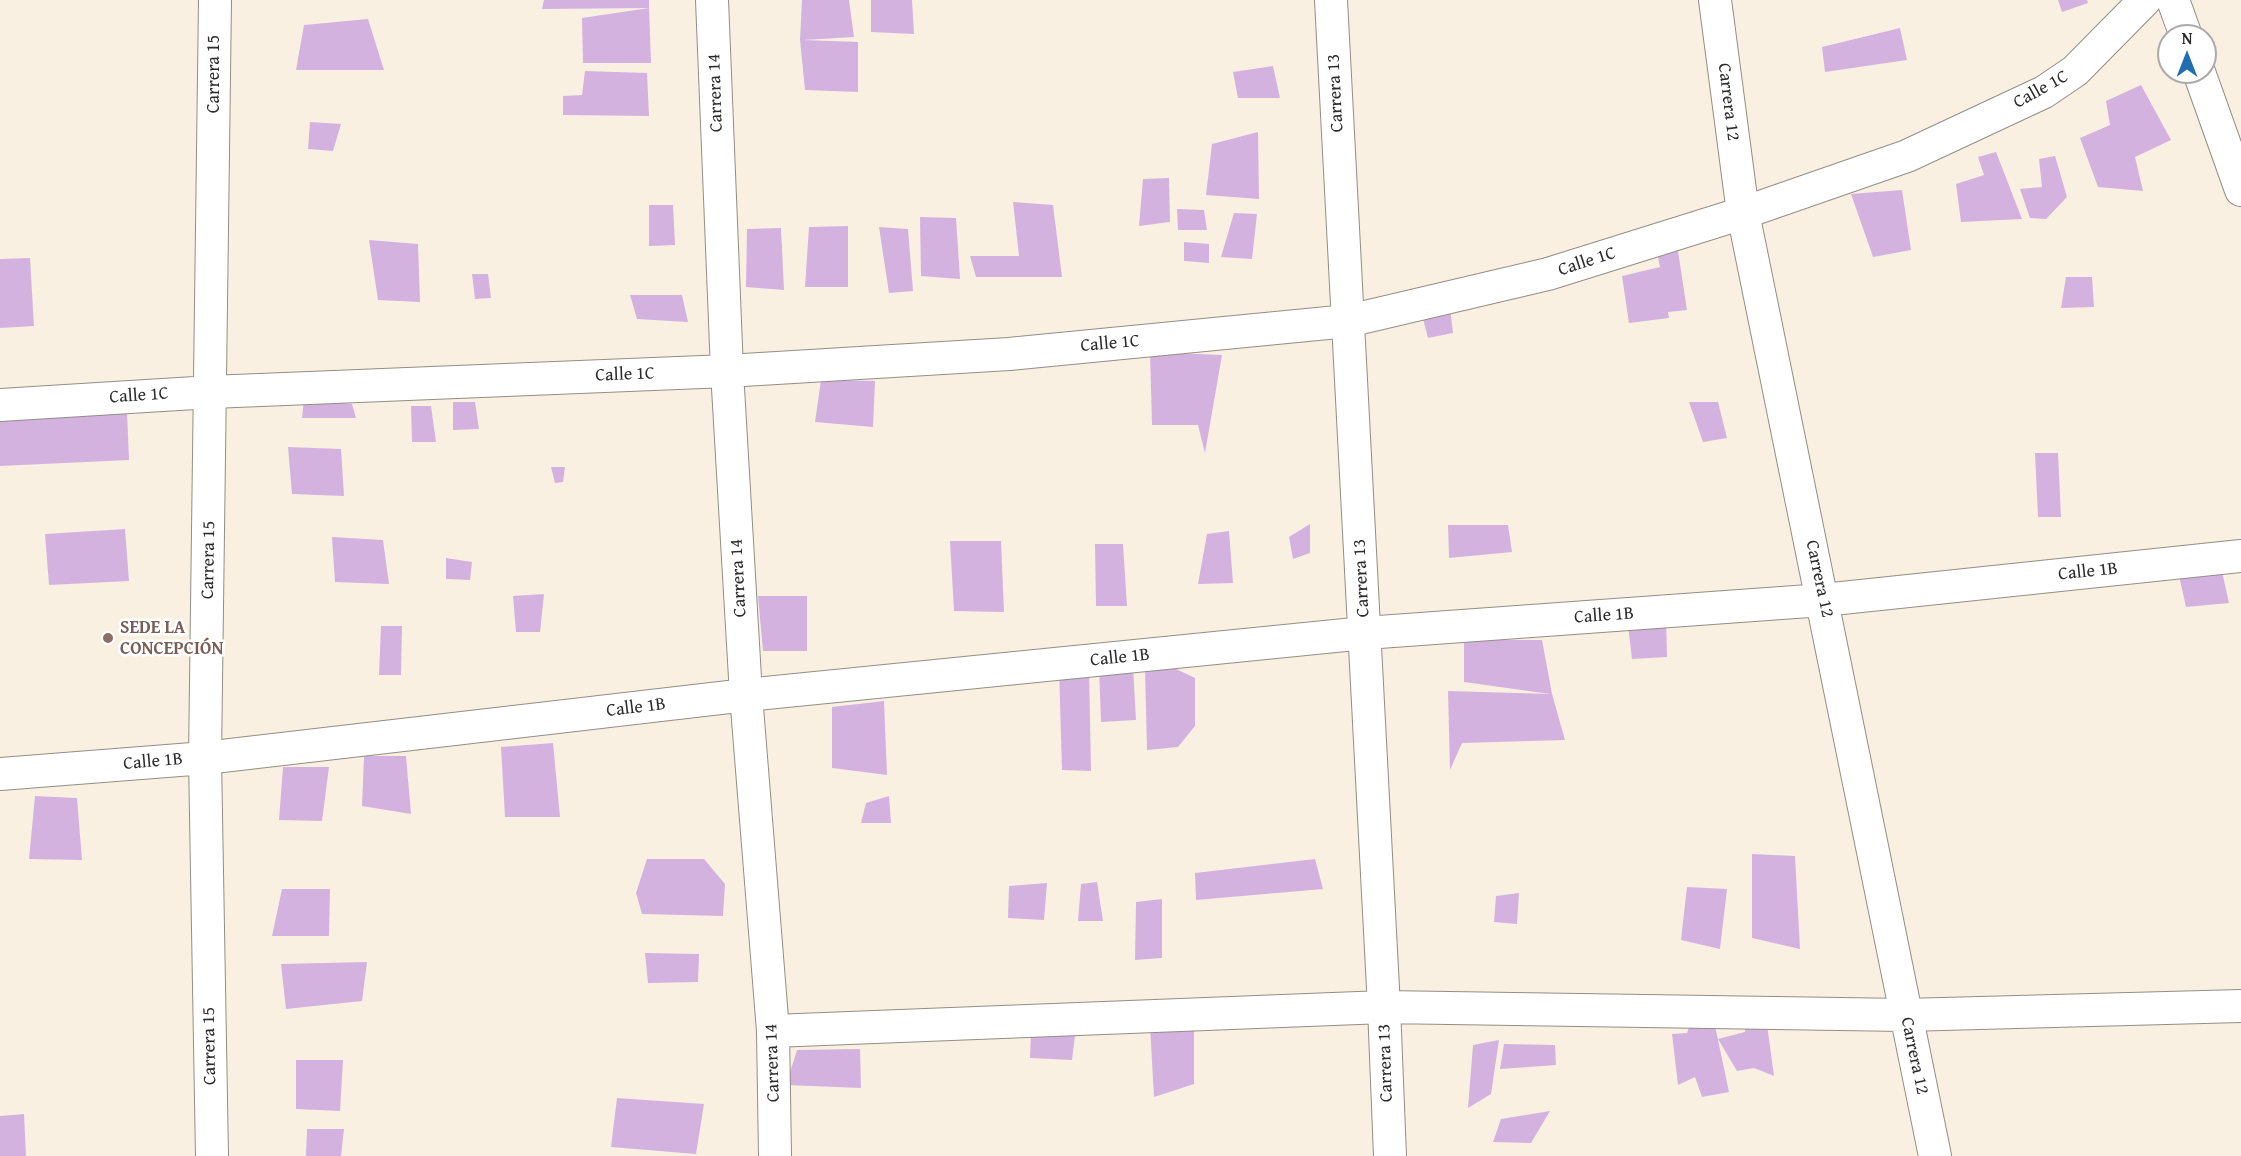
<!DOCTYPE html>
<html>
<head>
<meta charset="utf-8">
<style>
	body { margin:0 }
	#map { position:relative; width:2241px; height:1156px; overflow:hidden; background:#f9f0e2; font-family:"Gentium Book Plus",serif }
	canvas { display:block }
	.north { position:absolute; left:2157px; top:24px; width:60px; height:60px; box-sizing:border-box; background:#fff; border:2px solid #aaa; border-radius:50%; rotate:0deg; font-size:16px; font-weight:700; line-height:24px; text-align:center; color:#2b2b2b }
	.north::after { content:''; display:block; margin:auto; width:21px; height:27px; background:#1f6fb2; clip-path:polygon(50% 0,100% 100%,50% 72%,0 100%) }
</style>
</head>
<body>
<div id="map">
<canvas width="2241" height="1156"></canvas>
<div class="north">N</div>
</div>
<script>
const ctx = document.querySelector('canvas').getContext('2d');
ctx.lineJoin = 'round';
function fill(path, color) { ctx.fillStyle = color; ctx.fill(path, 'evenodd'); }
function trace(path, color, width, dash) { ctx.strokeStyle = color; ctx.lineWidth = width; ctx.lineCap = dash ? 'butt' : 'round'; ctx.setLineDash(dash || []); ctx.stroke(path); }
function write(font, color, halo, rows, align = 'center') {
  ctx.font = font + ' "Gentium Book Plus",serif'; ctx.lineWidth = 5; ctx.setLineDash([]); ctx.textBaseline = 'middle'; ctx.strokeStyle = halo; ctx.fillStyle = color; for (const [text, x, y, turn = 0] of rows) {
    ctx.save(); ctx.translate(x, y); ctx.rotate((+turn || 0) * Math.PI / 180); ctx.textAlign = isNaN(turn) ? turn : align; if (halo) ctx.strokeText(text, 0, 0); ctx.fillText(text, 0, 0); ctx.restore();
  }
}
const building = new Path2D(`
	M544,0H649V8L651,63H583L582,18L649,8L542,9Z
	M802,0H849L854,37L803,40L858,42V92L805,90L800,40Z
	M871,0H912L914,34L871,32Z
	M2058,0H2087L2088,3L2062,12Z
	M368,19L384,70H296L304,25Z
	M1900,28L1907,60L1825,72L1822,47Z
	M1273,66L1280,98H1238L1233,72Z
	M585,71L647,73L649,116L563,115V96L582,95Z
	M2141,85L2171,140L2135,157L2143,191L2098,187L2080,138L2110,125L2106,101Z
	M310,122L341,124L333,151L308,149Z
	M1258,132L1259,199L1206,195L1212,144Z
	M1996,152L2022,219L1961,222L1956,184L1984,175L1978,157Z
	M2055,156L2067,197L2046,219L2030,218L2020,189L2042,187L2039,159Z
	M1169,178L1170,222L1139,226L1143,179Z
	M1902,190L1911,250L1873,257L1851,194Z
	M1013,202L1053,205L1062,277H976L970,256H1019Z
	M649,205H673L675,245L649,246Z
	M1177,209L1204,210L1207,230H1178Z
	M1234,213L1257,214L1252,259L1221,257Z
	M920,217L956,218L960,279L921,276Z
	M848,226V287H805L809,227Z
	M879,227L908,229L913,291L889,293Z
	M781,228L784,290L746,287L747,229Z
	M369,240L418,244L420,302L378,300Z
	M1184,242L1209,244V263L1184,261Z
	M1678,251L1687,310L1668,312L1669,318L1629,323L1622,276L1660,267L1658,257Z
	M30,258L34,326L0,328V259Z
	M472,274H488L491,298L475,299Z
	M2066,277H2092L2094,307L2061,308Z
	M630,295H682L688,322L637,319Z
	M1450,308L1453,333L1428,338L1421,311Z
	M1150,352L1222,355L1205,453L1198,425H1152Z
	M821,380L875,381L873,427L815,422Z
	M304,399L352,404L356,418H302Z
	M453,402H475L479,429L453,430Z
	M1689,402H1718L1727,438L1703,442Z
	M411,406H431L436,442H412Z
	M127,411L129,460L0,466V417Z
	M288,447L341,449L344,496L292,494Z
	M2035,453H2058L2061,517H2038Z
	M551,467H565L563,482L555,483Z
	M1310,524V553L1293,559L1289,537Z
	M1448,525H1508L1512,552L1449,558Z
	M125,529L129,581L49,585L45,534Z
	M1229,531L1233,583L1198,584L1207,534Z
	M332,537L383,540L389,584L335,582Z
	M950,541H1001L1004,612L954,611Z
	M1095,544H1123L1127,606H1096Z
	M446,558L472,562L470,580L446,579Z
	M2220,562L2229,603L2186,607L2178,571Z
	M544,594L540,632H516L513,596Z
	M758,596H807V651H763Z
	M1666,615L1667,657L1632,659L1627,617Z
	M381,626H402L401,675H379Z
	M1464,640H1542L1552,694L1565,740L1462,743L1450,770L1448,691L1550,694L1464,682Z
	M1133,666L1136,720L1101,722L1099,668Z
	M1145,667H1172L1195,678V726L1178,747L1147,750Z
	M1059,668H1089L1091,771L1062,770Z
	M884,701L887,775L832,768V707Z
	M553,743L560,817H505L501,747Z
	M364,756H406L411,814L362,806Z
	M283,767H329L322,821L279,820Z
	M35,796L77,798L82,860L29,859Z
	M889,796L891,823H861L866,803Z
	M1752,854L1795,856L1800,949L1752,938Z
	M647,859H704L725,884L723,916L642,914L636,893Z
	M1315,859L1323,889L1196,900L1195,873Z
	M1097,882L1103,921H1078L1081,884Z
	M1047,883L1044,920L1008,918L1009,886Z
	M1687,887L1727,889L1720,949L1681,940Z
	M282,889H330L329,936H272Z
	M1519,893L1517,924L1494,922L1496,896Z
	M1162,899V958L1135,960L1136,902Z
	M645,953L699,954L698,982L648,983Z
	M367,962L362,1001L286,1009L281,964Z
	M1766,1017L1774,1076L1754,1068L1737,1071L1718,1039L1745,1032L1744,1018Z
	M1714,1021L1729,1092L1702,1097L1695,1077L1678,1085L1672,1034L1687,1033L1691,1022Z
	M1194,1022V1084L1154,1097L1150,1026Z
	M1076,1028L1072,1060L1030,1058L1031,1033Z
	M1499,1040L1491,1094L1468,1108L1473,1045Z
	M1504,1044L1555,1045L1556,1065L1500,1069Z
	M860,1049L861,1088L786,1085L797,1050Z
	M296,1060H343L340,1111L296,1109Z
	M617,1098L704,1104L696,1154L611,1147Z
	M1550,1111L1531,1143L1493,1142L1501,1119Z
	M24,1114L26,1156H0V1116Z
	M307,1129H344L341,1156H306Z`);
const minor = new Path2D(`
	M712,0L727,371L746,695L773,1031L775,1156
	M1331,0L1384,1007L1390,1156
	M1715,0L1743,213L1935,1156
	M2173,0L2186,36
	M2199,72L2241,190
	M0,405L211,392L727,371L1009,354L1348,321L1548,274L1743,213L1907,156L2044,92L2075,71L2145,0
	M0,774L205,758L746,695L1365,633L1823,600L2241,556
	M773,1031L1384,1007L1905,1015L2241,1006
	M212,1156L205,758L215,0`);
const markers = [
	[108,638,6,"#8d6e63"]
];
const streetNames = [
	["Carrera 15",214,74,-90],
	["Calle 1C",2041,90,-29],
	["Carrera 14",716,93,-92],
	["Carrera 13",1336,93,-93],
	["Carrera 12",1728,102,83],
	["Calle 1C",1587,262,-18],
	["Calle 1C",1110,344,-5],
	["Calle 1C",625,375,-2],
	["Calle 1C",139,396,-4],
	["Carrera 15",209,560,-89],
	["Calle 1B",2088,572,-6],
	["Carrera 14",739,578,-93],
	["Carrera 13",1362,578,-93],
	["Carrera 12",1819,579,78],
	["Calle 1B",1604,616,-4],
	["Calle 1B",1120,658,-6],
	["Calle 1B",636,708,-7],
	["Calle 1B",153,762,-5],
	["Carrera 15",210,1046,-91],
	["Carrera 12",1914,1056,78],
	["Carrera 14",773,1063,-92],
	["Carrera 13",1386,1063,-92]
];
const educationNames = [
	["SEDE LA",120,628],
	["CONCEPCIÓN",120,649]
];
fill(building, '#d4b2e0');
trace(minor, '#928e86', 34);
trace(minor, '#fff', 32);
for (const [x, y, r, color] of markers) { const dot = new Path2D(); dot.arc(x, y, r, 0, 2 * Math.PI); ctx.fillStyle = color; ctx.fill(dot); trace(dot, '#fff', 2); }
write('18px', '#2b2b2b', '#fff', streetNames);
write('bold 18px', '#785e54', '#fff', educationNames, 'left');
</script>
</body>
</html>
